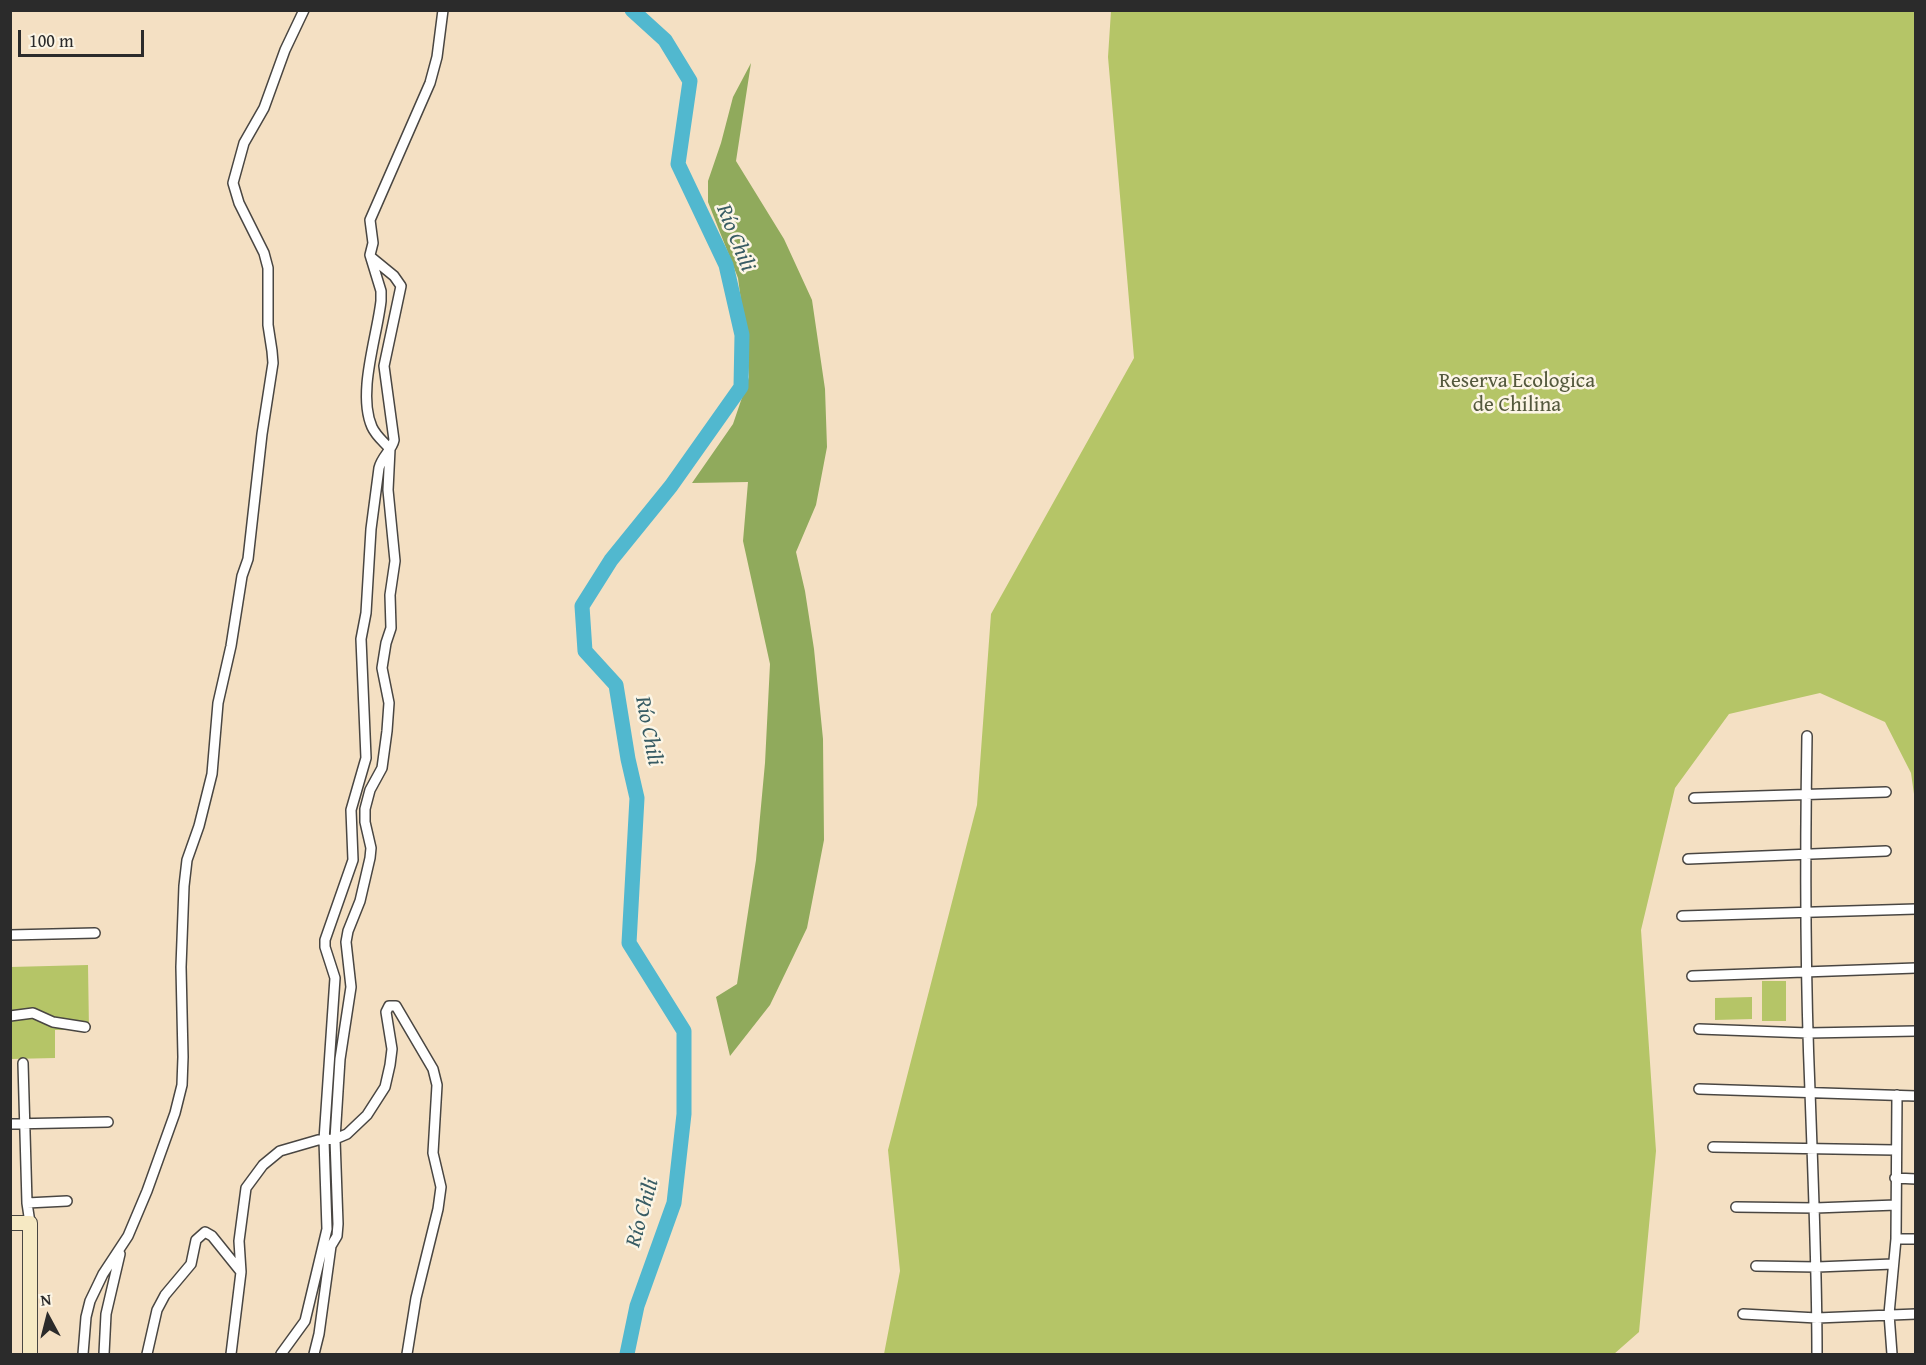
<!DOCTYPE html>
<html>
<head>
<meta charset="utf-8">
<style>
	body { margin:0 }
	#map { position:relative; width:1926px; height:1365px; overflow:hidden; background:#f4e0c3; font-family:"Gentium Book Plus",serif }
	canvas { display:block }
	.frame { position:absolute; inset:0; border:12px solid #2b2b2b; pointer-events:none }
	.north { position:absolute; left:18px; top:1287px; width:60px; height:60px; -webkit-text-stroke:4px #fcf5e5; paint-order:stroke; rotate:353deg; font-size:16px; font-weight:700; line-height:24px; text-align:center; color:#2b2b2b }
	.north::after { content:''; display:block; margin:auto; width:21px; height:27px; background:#2b2b2b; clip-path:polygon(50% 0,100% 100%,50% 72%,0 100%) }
	.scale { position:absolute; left:18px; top:30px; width:126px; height:27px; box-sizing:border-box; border:3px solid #2b2b2b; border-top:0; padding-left:8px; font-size:18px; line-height:21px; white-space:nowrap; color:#2b2b2b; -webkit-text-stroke:4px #fcf5e5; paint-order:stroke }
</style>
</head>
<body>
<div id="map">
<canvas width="1926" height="1365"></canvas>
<div class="frame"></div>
<div class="north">N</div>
<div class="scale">100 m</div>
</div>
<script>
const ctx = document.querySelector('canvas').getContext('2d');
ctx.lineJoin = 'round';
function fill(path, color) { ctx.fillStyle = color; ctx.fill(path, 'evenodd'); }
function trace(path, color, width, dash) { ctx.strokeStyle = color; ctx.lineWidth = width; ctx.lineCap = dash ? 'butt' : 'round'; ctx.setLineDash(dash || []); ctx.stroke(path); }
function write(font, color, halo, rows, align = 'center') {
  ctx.font = font + ' "Gentium Book Plus",serif'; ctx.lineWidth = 5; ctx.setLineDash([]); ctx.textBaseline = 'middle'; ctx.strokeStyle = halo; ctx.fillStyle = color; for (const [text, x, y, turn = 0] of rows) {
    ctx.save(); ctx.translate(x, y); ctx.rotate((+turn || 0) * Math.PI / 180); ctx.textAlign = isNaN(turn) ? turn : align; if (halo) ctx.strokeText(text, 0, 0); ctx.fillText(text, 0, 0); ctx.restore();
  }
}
const green = new Path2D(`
	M1111,11H1915V801L1911,773L1885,722L1820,693L1729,714L1675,788L1641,930L1656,1151L1639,1332L1614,1354H884L900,1271L888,1150L977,805L991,614L1134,358L1108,57Z
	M88,965L89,1030H55V1058L11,1059L10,967Z
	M1762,981H1786V1021H1762Z
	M1752,997V1019L1715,1020V998Z`);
const forest = new Path2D(`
	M751,63L736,161L784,239L812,300L825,389L827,447L816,505L796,552L805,591L814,649L823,739L824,840L807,928L770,1005L730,1056L716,997L737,984L756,860L765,763L770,664L743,541L748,482L692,483L733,424L749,377L745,331L738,278L708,202V181L721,143L733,97Z`);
const river = new Path2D(`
	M627,1354L637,1306L674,1203L684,1114V1031L629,943L637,798L628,759L616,685L585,651L582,606L611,560L671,486L741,387L742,335L726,265L678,164L690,81L665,40L632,10`);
const street = new Path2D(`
	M1807,736C1805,854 1805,972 1810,1091C1813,1179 1817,1266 1817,1354
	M1694,798L1886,792
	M1688,859L1886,851
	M1682,916L1916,909
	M10,935L95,933
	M1692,976L1916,968
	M10,1016L33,1013L53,1022L85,1027
	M1699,1029L1808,1033L1916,1031
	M23,1063L27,1203L30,1223
	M1699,1089L1916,1096
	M10,1124L108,1122
	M1713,1147L1895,1150
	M1895,1178L1916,1179
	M27,1203L67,1201
	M1736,1207L1815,1208L1896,1205
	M1896,1239H1916
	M1756,1266L1817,1267L1893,1264
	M241,1272L239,1241L246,1188L263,1165L280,1151L318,1140L335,1139L347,1134L367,1115L385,1087L390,1065L392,1049L386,1012L389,1006H396L433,1069L437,1085L433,1153L441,1187L438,1209L416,1298L407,1354
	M1743,1314L1817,1318L1916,1314
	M83,1354L86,1317L90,1301L103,1274L128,1236L147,1191L175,1113L182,1085L183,1057L181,967L184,886L187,860L199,826L212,774L218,703L231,646L242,576L248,559L262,434L273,363L272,351L268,325V268L264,253L239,203L233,183L244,143L264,108L285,50L304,10
	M104,1354L106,1314L120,1254
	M147,1354L157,1310L165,1295L191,1264L196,1240L205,1232L212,1236L241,1272L231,1354
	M281,1354L305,1321L327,1229L324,1140L335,978L325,947V940L353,860L351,810L366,758L361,639L366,613L371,529L379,468C382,456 392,450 394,440L384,366L401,286L394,276L372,258
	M314,1354L319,1334L331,1246L337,1236L338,1224L335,1139L340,1059L351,987L346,942L348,931L360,901L370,858L371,848L365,822V809L370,790L382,768L387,731L389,703L382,668L386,643L391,628L390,595L395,561L388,490L390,449C384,442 376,436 372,427C357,393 377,337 381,301V291L370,255L373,243L370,220L430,83L437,57L443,10
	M1892,1354L1889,1314L1896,1239L1897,1095`);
const secondary = new Path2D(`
	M10,1223H30V1354`);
const parkNames = [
	["Reserva Ecologica",1517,382],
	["de Chilina",1517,406]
];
const waterNames = [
	["Río Chili",735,238,68],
	["Río Chili",648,731,79],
	["Río Chili",643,1213,-74]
];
fill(green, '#b5c567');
fill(forest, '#90aa5c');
trace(river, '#51b8cf', 15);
trace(street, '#494642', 12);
trace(secondary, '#494642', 16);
trace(street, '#fff', 9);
trace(secondary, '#f6e9c3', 14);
write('21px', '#54593d', '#fcf5e5', parkNames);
write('italic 22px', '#385c64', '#fcf5e5', waterNames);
</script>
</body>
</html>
